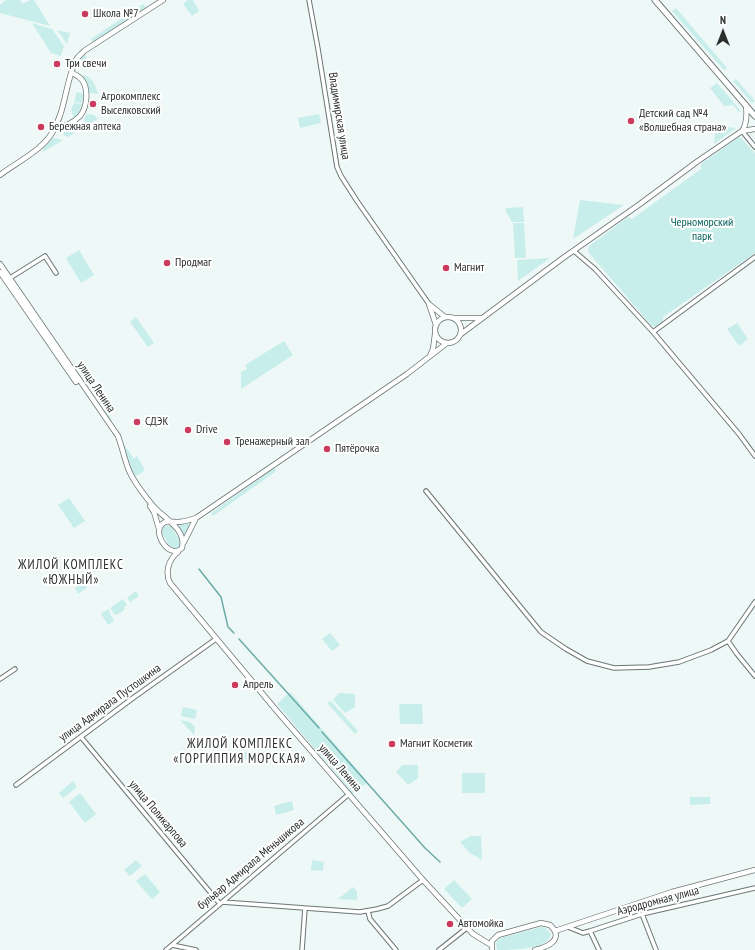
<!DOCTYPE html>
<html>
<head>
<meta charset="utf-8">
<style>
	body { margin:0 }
	#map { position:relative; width:755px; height:950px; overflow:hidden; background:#eef8f7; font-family:"PT Sans Narrow",sans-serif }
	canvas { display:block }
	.north { position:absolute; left:703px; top:12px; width:40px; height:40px; -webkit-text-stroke:3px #fff; paint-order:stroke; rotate:0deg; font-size:11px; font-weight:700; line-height:16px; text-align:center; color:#2b2f2e }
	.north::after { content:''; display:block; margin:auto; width:14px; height:18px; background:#2b2f2e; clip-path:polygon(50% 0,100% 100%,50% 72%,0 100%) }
</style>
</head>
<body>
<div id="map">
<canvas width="755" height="950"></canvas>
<div class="north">N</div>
</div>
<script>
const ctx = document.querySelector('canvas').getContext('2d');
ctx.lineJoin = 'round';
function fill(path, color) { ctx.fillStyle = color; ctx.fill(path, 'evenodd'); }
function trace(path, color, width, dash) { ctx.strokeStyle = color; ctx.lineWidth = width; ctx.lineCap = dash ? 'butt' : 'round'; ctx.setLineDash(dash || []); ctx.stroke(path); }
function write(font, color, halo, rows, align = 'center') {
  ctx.font = font + ' "PT Sans Narrow",sans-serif'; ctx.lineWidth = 4; ctx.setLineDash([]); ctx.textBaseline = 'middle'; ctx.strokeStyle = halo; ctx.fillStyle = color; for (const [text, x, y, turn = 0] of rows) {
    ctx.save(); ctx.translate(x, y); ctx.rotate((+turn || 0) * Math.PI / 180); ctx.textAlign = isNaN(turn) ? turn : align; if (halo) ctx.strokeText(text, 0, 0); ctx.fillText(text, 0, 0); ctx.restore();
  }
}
const green = new Path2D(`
	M6,0H20L23,4L30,0H34L50,26L0,13V5Z
	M188,0H193L199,11L192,16L183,4L184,3Z
	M143,4L147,9L94,43L91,39Z
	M676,8L727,68L724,70L672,11Z
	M32,23L52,29L64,46L61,56L51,53Z
	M57,30L70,33L67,44Z
	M85,55L87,57L85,60L83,69L78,65L81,58Z
	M84,75C92,78 96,85 98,94L89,93L88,85L83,77Z
	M736,79L755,101L752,103L733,81Z
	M717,83L741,111L738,112L735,107L733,105L724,106L710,88Z
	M77,92L84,94L82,103L74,102Z
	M74,103L82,104L78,115L74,118L71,110Z
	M87,114L94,115L98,119L81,129L80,127L82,125L81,123L85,121L84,119Z
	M319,114L321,123L300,128L298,118Z
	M75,124L79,130L68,137L63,135L65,130Z
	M716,126L736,128L714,144Z
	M739,137H740L755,153V253L663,317V322L657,326H652L588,252L589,246L628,217L632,219L701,169V164Z
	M55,138L63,140L43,152V147L50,139Z
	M580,200L624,205L573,239Z
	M523,207L524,222H512L505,210L507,208Z
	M513,223H524L526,258H515Z
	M79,250L94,275L81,283L66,258Z
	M550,258L518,281L517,260Z
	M136,317L154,343L148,347L130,322Z
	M737,323L748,339L739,346L727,329Z
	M284,341L293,355L241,389V372L247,369L245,365Z
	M103,410L107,412L112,420L109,422L134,459L137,456L145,470L138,475L134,476L131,474L124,450L102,412Z
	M273,469H276L275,472L213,516L211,513Z
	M69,498L85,521L74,528L58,505Z
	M189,523L190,525L184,538L176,524Z
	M164,525L170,526L180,540V546L177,549L171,548L162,533L161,529Z
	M83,583L87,588L78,594L75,588Z
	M136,591L139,596L130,602L127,598Z
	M123,599L127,605L124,607V610L117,615L114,614L110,608Z
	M108,609L114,621L108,625L101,614Z
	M330,633L340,645L332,651L322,639Z
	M290,692L368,782L353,794L277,704Z
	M339,693L355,694V707L345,713L333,700Z
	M331,701L358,731L355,734L327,703Z
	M399,704H422L423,724H400Z
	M183,707L197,710L195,719L181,716Z
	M180,720L190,722L195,727L194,735Z
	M236,752H249V759L236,760Z
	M402,765H418V778L408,785L396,772Z
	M462,773H485V793H462Z
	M73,781L77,787L63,798L59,793Z
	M80,793L96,814L85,823L69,802Z
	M690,797H710V804L690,805Z
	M292,801L294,810L276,815L274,806Z
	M471,836H481L482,860L470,853L460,842Z
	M136,860L142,866L130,876L124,870Z
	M312,860L324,862L323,871L311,870Z
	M145,874L160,892L152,899L136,881Z
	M454,880L472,899L462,908L444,889Z
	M353,887L357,891V900L338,899Z
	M542,927L546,928L551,934C549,950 509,950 497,950L496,943L500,938Z`);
const stream = new Path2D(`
	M199,569L221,597L228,627L234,633
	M239,639L319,728
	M322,732L425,848L440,862`);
const minor = new Path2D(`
	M309,0L318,49L337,167L341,176L357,201L429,304
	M742,131L755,147
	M574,251L595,269L653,332L739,434L755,456
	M10,278L45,256L56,273
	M653,332L755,257
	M426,491L541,632L566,649L587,661L614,668L649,667L679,662L711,650L728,641
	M755,602L728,641L737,654L755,676
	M0,679L15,669
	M81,737L220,904
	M16,785L133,698L216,639
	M222,902L360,912L377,909L388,906L423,880
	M368,911L370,919L396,950
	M642,914L656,950
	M568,927L583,933L590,931L642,914L755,888
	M590,931L599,950
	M172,945L196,950
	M166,950L349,794
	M302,950L305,908
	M439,950L468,927`);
const tertiary = new Path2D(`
	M54,128C64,127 72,124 80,116C87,108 89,89 82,80C79,76 76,75 72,73
	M742,131C747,124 747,114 746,105
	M0,175C16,163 42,150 52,133C66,110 65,83 76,60C78,56 82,54 84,51L163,0
	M0,264L118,436C122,447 124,457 128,468C133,482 145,496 154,507C164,518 187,530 182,548C171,559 155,538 160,527C161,525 163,523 165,522C168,521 173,522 177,522C184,522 190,520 196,518L407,374L447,343
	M0,272L76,382
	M429,304L436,325
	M430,305L445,317
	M435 330a13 13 0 1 1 26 0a13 13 0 1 1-26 0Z
	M454,318H481
	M461,334L563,258L640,204L698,161L742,131L755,129
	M430,356L433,349L435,334
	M150,506L154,512L159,529
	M184,542L196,518
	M178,552C168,560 165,573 170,583L276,710L423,880L473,934L491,945
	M555,931L672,892L755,870
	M492,950V941L498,935L541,923L550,925C565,939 548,947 535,950`);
const secondary = new Path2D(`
	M655,0L755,116`);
const markers = [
	[85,14,4,"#cb3b5f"],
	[57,64,4,"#cb3b5f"],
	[93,104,4,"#cb3b5f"],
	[631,121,4,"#cb3b5f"],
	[41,127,4,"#cb3b5f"],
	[167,263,4,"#cb3b5f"],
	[446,268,4,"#cb3b5f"],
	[137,422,4,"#cb3b5f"],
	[188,430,4,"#cb3b5f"],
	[227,442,4,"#cb3b5f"],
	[327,449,4,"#cb3b5f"],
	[235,685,4,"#cb3b5f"],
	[392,744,4,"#cb3b5f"],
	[450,924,4,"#cb3b5f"]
];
const poiNames = [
	["Школа №7",93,14],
	["Три свечи",65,64],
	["Агрокомплекс",101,97],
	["Выселковский",101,111],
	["Детский сад №4",639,114],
	["«Волшебная страна»",639,128],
	["Бережная аптека",49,127],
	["Продмаг",175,263],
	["Магнит",454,268],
	["СДЭК",145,422],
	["Drive",196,430],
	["Тренажерный зал",235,442],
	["Пятёрочка",335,449],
	["Апрель",243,685],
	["Магнит Косметик",400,744],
	["Автомойка",458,924]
];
const streetNames = [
	["Владимирская улица",339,116,81],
	["улица Ленина",96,387,56],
	["улица Адмирала Пустошкина",110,703,-36],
	["улица Ленина",340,768,49],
	["улица Поликарпова",158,814,50],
	["бульвар Адмирала Меньшикова",251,864,-40],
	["Аэродромная улица",658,901,-15]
];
const parkNames = [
	["Черноморский",702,223],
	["парк",702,237]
];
const neighbourhoodNames = [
	["ЖИЛОЙ КОМПЛЕКС",71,565],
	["«ЮЖНЫЙ»",71,580],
	["ЖИЛОЙ КОМПЛЕКС",240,744],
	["«ГОРГИППИЯ МОРСКАЯ»",240,759]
];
fill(green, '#c8eeeb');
trace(stream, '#6daba7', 1.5);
trace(minor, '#6c7574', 5.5);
trace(tertiary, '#6c7574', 6);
trace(secondary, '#6c7574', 7);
trace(minor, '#fff', 3.5);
trace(tertiary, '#fff', 4.5);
trace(secondary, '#fff', 5);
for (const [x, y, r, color] of markers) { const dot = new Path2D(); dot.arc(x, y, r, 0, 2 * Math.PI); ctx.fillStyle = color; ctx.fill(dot); trace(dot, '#fff', 1.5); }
write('12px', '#2b2f2e', '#fff', poiNames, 'left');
write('12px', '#2b2f2e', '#fff', streetNames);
write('12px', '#06615d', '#fff', parkNames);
ctx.letterSpacing = '1px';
write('13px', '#2b2f2e', '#fff', neighbourhoodNames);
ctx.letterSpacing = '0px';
</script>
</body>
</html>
